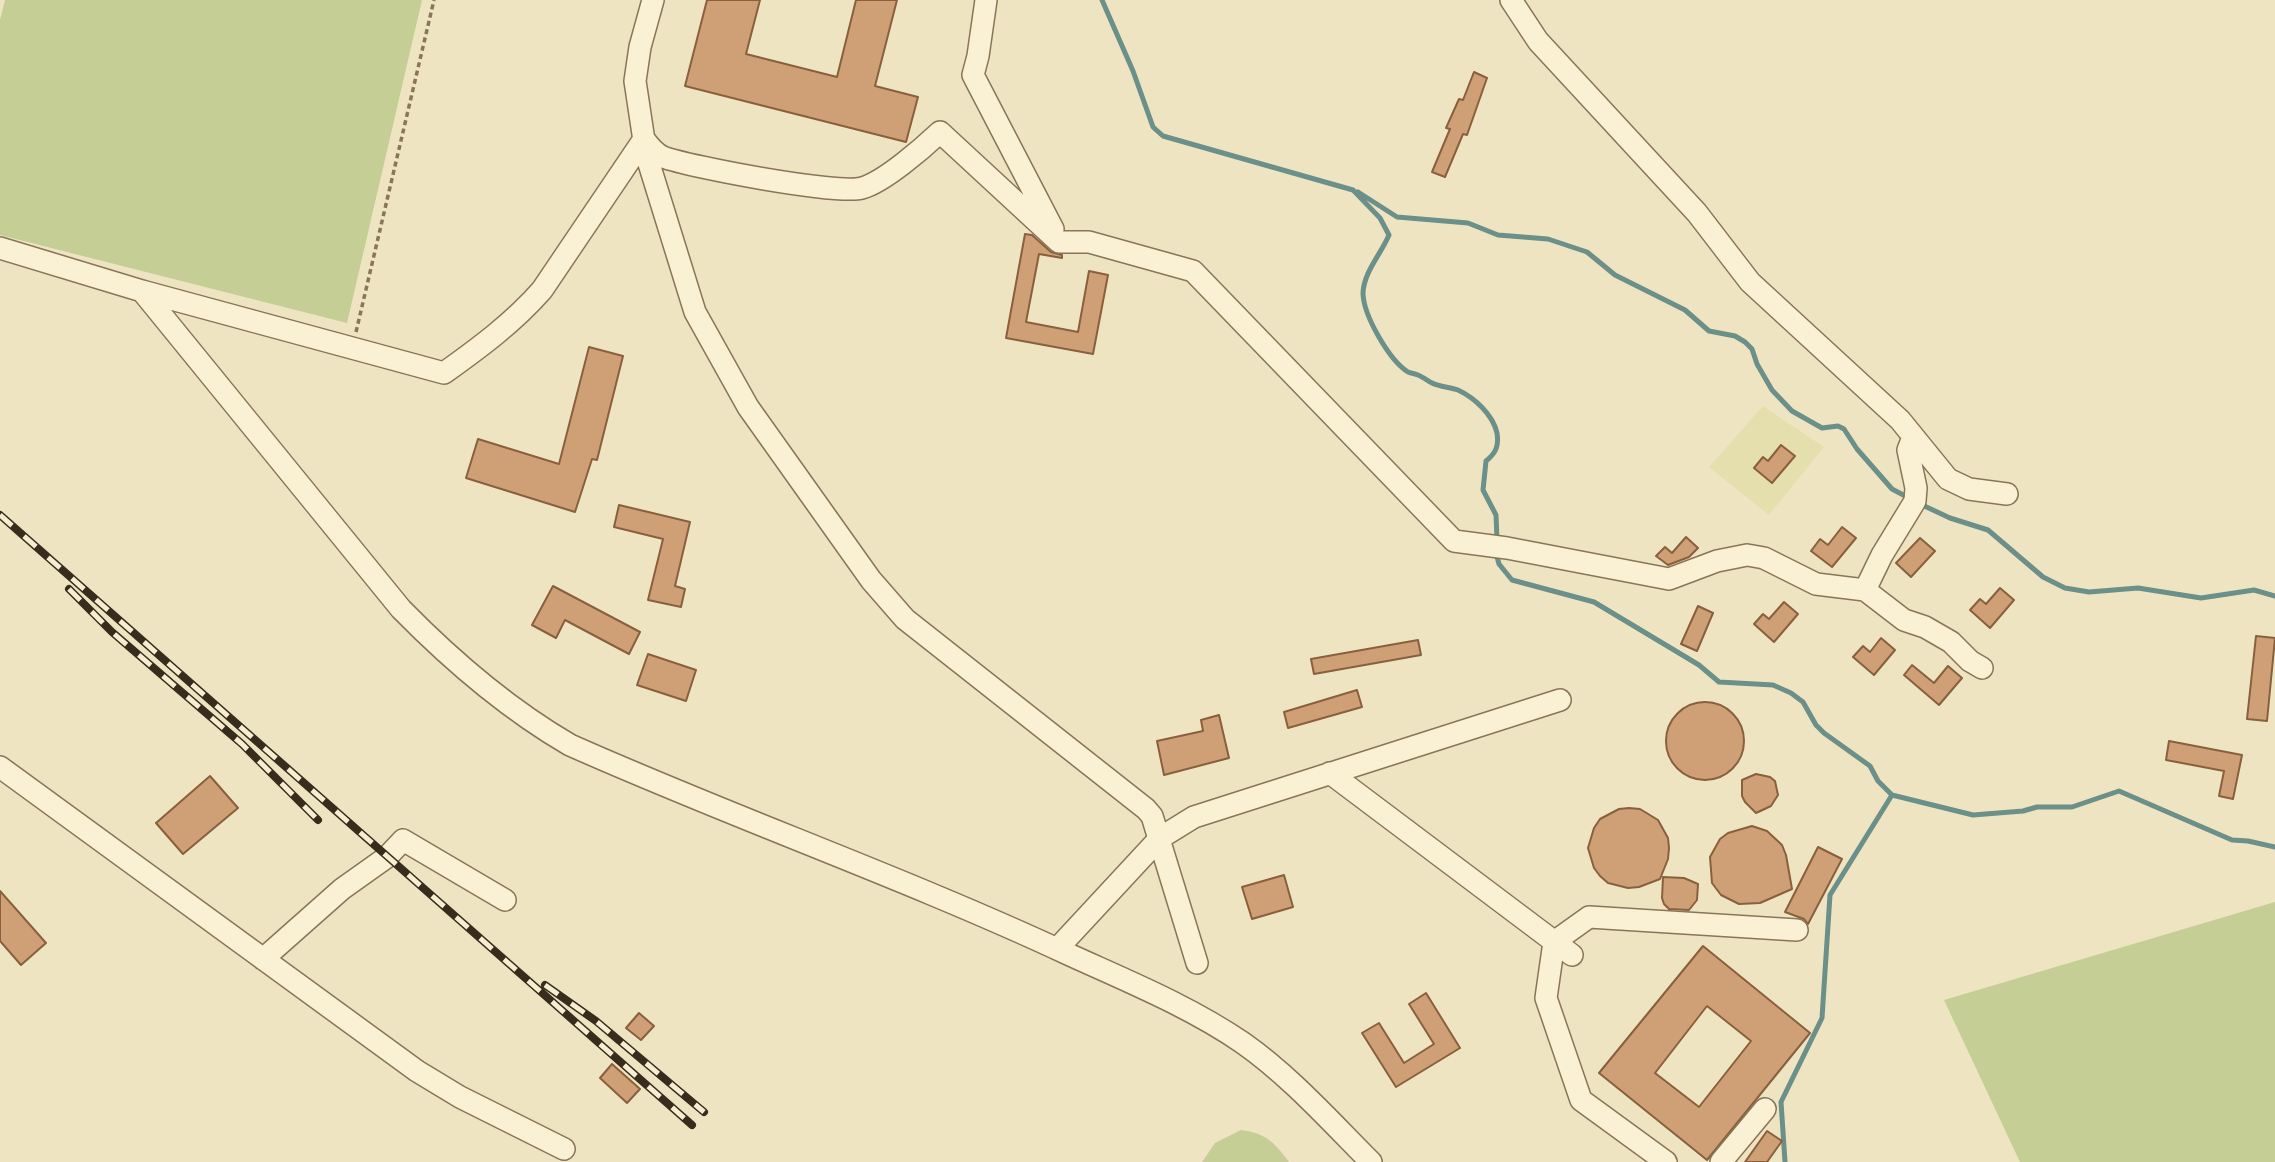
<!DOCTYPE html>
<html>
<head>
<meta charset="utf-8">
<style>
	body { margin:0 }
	canvas { display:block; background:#efe4c1 }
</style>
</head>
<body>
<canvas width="2275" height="1162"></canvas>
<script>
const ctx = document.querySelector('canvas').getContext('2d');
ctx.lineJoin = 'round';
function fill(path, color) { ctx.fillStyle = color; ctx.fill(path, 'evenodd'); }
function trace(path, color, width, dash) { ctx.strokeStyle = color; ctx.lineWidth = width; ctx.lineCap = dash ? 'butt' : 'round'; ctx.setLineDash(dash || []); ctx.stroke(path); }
const farmland = new Path2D(`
	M1763,406L1824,447L1769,515L1709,467Z`);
const green = new Path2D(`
	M5,0H422L347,323L0,235V20Z
	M2275,902V1162H2020L1944,1000Z
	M1241,1130C1266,1133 1275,1143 1289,1162H1202L1215,1143Z`);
const stream = new Path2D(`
	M1102,0L1133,71L1153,127L1163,136L1353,190L1380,218L1389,235C1381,254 1363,273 1363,294C1364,316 1389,360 1408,372C1410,373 1416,374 1418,375C1423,377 1428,381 1432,383C1440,387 1450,387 1458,390C1475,398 1493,415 1497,433C1499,446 1496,453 1486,461L1483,490L1496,515L1497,540
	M1358,192L1397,217L1468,223L1498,235L1548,239L1587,252L1615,275L1685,310L1709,331L1735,336L1745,342L1752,349L1757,364L1772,390L1792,411L1822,428L1838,426L1844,429L1857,449L1892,489L1909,498
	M1918,503L1950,518L1988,530L2043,577L2065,588L2089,592L2138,588L2201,598L2254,590L2275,596
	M1496,553L1499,564L1512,580L1594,602L1699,665L1719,682L1773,685L1791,693L1803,702L1816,725L1824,733L1870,766L1878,781L1892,795L1973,815L2023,811L2037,807H2072L2119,791L2232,840L2248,841L2275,847
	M1785,1162L1781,1102L1822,1018L1830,895L1892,795`);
const building = new Path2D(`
	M707,0H760L746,54L837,77L856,0H897L875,86L918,97L906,142L685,86Z
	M1474,72L1487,78L1467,135L1463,134L1445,177L1432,172L1450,129L1446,128L1459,99L1463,100Z
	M1025,234L1032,235L1051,252L1062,255V258L1039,254L1026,322L1078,332L1089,271L1108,275L1093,354L1006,338Z
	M589,347L623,356L597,460L592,459L575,512L466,478L478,439L559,464Z
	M1781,445L1795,456L1772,483L1754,468L1763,457L1768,461Z
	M619,505L690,522L675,586L685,589L681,607L648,600L663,539L614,527Z
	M1842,527L1856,538L1832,567L1811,551L1820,539L1828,545Z
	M1686,537L1698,548L1689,557L1668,565L1656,556L1665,547L1672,553Z
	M1920,538L1935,551L1911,577L1896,563Z
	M553,586L640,632L629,654L565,620L556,638L532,625Z
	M2000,588L2014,600L1990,628L1970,610L1980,599L1986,604Z
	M1784,602L1798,614L1774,642L1754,624L1763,614L1769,619Z
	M1698,606L1713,613L1697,651L1681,644Z
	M2256,636L2275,638L2267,721L2247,719Z
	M1881,638L1895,650L1874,675L1853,657L1863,646L1870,652Z
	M1418,640L1421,655L1314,674L1311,659Z
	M648,654L696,670L686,701L637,685Z
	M1912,665L1934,683L1948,666L1962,678L1939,705L1904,675Z
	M1357,690L1362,707L1288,728L1284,712Z
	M1666 741a39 39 0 1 1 78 0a39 39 0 1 1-78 0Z
	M1219,715L1229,758L1164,775L1157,741L1203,731L1201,720Z
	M2169,741L2242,755L2233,799L2219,796L2224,771L2166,760Z
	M1756,774L1770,777L1775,781L1778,795L1771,806L1756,813L1745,802L1742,796V780Z
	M210,776L238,808L183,854L156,823Z
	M1629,808L1640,809L1658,820L1668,838L1669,848L1668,859L1660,879L1639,887L1628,888L1608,883L1600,876L1594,868L1588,848L1594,828L1600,819L1619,809Z
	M1752,826L1767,831L1782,845L1786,855L1792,889L1760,903L1739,904L1721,895L1712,883L1710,857L1720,839L1728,833Z
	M1818,847L1842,859L1808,924L1804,919L1785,912Z
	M1284,875L1293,907L1252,919L1242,887Z
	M1663,877L1684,878L1698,884L1697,900L1689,910L1669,909L1664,904L1662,898Z
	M0,891L46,943L21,965L0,941Z
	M1703,946L1810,1033L1707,1160L1599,1073ZM1707,1006L1751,1041L1699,1107L1655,1073Z
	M1426,993L1460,1048L1396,1087L1362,1033L1379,1023L1404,1063L1434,1044L1409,1004Z
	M639,1013L654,1026L641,1040L626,1028Z
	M612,1064L640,1089L627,1103L600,1078Z
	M1767,1131L1782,1141L1767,1162H1745Z`);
const path = new Path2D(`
	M356,332L434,0`);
const minor = new Path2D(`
	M653,0L640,47L635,81L646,154L695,312L748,407L871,580L905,619L1146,809L1152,816L1197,963
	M986,0L978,56L973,75L1053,229
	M1511,0L1538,41L1697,213L1750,282L1900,420L1948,479L1969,489L2007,494
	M0,248L142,291L444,373C479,348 513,323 542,290L644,139C649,146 654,153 663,157C690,167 838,195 862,188C884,182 923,148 940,132L1059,242H1089L1193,271L1454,541L1507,548L1669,579L1717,561L1747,555L1753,556L1764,558L1816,584L1865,590L1904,620L1925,627L1951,642L1970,661L1982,668
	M142,291L401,609C451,660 508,709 570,745C734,818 905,878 1068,954C1127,981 1189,1006 1243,1043C1290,1076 1330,1121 1371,1162
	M1865,590L1882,555L1915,501L1916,488L1908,450L1913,437
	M0,767L417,1071L460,1097L564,1149
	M1330,773L1572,955
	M1057,949L1160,838L1194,817L1560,700
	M263,959L342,889L387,857L403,840L505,900
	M1666,1162L1581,1100L1546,998L1554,942L1589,917L1797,930
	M1721,1162L1765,1109`);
const rail = new Path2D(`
	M0,515L692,1125
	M69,589L112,632L242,744L318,820
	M545,985L596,1021L704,1112`);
fill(farmland, '#e5dfae');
fill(green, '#c4ce95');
trace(stream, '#6b9089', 5);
fill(building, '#cfa076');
trace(building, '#89603d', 2);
trace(minor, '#897558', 24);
trace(path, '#897558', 3.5, [5, 3.5]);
trace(minor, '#faf1d5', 21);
trace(rail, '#382c1d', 8);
trace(rail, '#f6eed1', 5, [16]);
</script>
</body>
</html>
